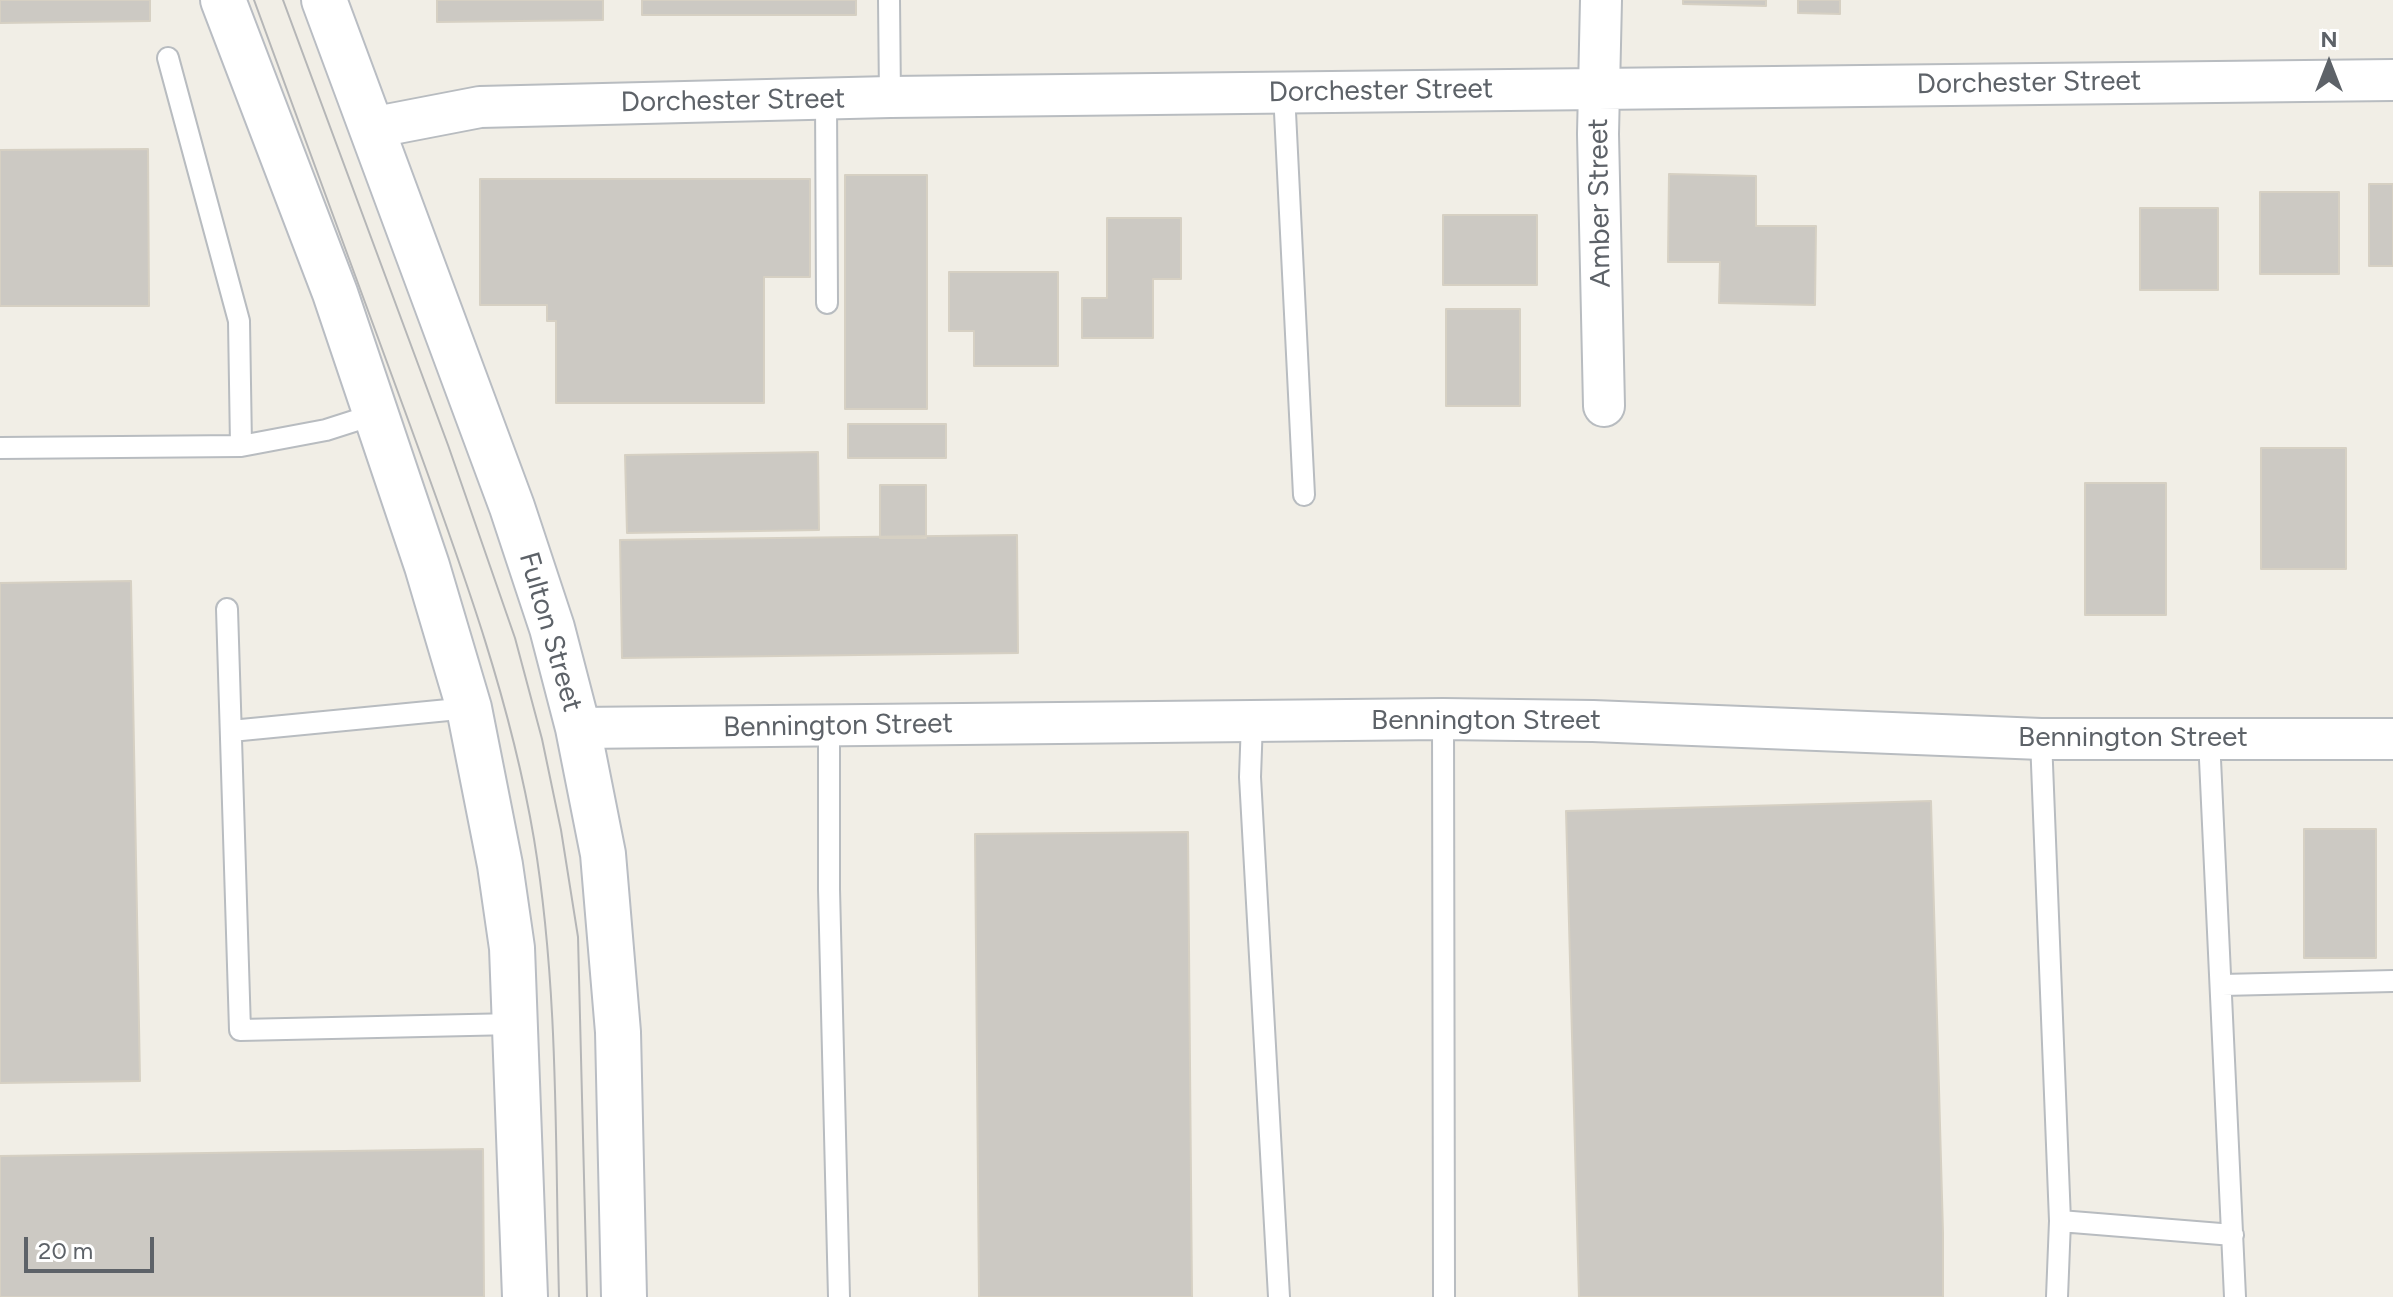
<!DOCTYPE html>
<html>
<head>
<meta charset="utf-8">
<style>
	body { margin:0 }
	#map { position:relative; width:2393px; height:1297px; overflow:hidden; background:#f1eee6; font-family:Figtree,sans-serif }
	canvas { display:block }
	.north { position:absolute; left:2289px; top:24px; width:80px; height:80px; -webkit-text-stroke:6px #fff; paint-order:stroke; rotate:0deg; font-size:22px; font-weight:700; line-height:32px; text-align:center; color:#5d6268 }
	.north::after { content:''; display:block; margin:auto; width:28px; height:36px; background:#5d6268; clip-path:polygon(50% 0,100% 100%,50% 72%,0 100%) }
	.scale { position:absolute; left:24px; top:1237px; width:130px; height:36px; box-sizing:border-box; border:4px solid #5d6268; border-top:0; padding-left:10px; font-size:24px; line-height:28px; white-space:nowrap; color:#5d6268; -webkit-text-stroke:6px #fff; paint-order:stroke }
</style>
</head>
<body>
<div id="map">
<canvas width="2393" height="1297"></canvas>
<div class="north">N</div>
<div class="scale">20 m</div>
</div>
<script>
const ctx = document.querySelector('canvas').getContext('2d');
ctx.lineJoin = 'round';
function fill(path, color) { ctx.fillStyle = color; ctx.fill(path, 'evenodd'); }
function trace(path, color, width, dash) { ctx.strokeStyle = color; ctx.lineWidth = width; ctx.lineCap = dash ? 'butt' : 'round'; ctx.setLineDash(dash || []); ctx.stroke(path); }
function write(font, color, halo, rows, align = 'center') {
  ctx.font = font + ' Figtree,sans-serif'; ctx.lineWidth = 6; ctx.setLineDash([]); ctx.textBaseline = 'middle'; ctx.strokeStyle = halo; ctx.fillStyle = color; for (const [text, x, y, turn = 0] of rows) {
    ctx.save(); ctx.translate(x, y); ctx.rotate((+turn || 0) * Math.PI / 180); ctx.textAlign = isNaN(turn) ? turn : align; if (halo) ctx.strokeText(text, 0, 0); ctx.fillText(text, 0, 0); ctx.restore();
  }
}
const building = new Path2D(`
	M0,0H150V21L0,23Z
	M437,0H603V20L437,22Z
	M642,0H856V15H642Z
	M1683,0H1766V6L1683,4Z
	M1798,0H1840V14L1798,13Z
	M148,149L149,306H0V150Z
	M1669,174L1756,176V226H1816L1815,305L1719,303L1720,262H1668Z
	M845,175H927V409H845Z
	M480,179H810V277H764V403H556V321H547V305H480Z
	M2369,184H2393V266H2369Z
	M2260,192H2339V274H2260Z
	M2140,208H2218V290H2140Z
	M1443,215H1537V285H1443Z
	M1107,218H1181V279H1153V338H1082V298H1107Z
	M949,272H1058V366H974V331H949Z
	M1446,309H1520V406H1446Z
	M848,424H946V458H848Z
	M2261,448H2346V569H2261Z
	M818,452L819,530L627,533L625,455Z
	M2085,483H2166V615H2085Z
	M880,485H926V538H880Z
	M1017,535L1018,653L622,658L620,540Z
	M131,581L140,1081L0,1083V583Z
	M1931,801L1943,1233V1297H1579L1566,811Z
	M2304,829H2376V958H2304Z
	M1188,832L1192,1297H979L975,834Z
	M483,1149L484,1297H0V1156Z`);
const service = new Path2D(`
	M889,0L890,97
	M168,58L239,321L241,446
	M1284,92L1304,495
	M826,99L827,303
	M0,448L241,446L326,430L376,414
	M227,609L240,1030L515,1024
	M1443,719L1444,1297
	M1252,721L1250,777L1279,1297
	M829,726V889L839,1297
	M231,731L469,708
	M2209,738L2235,1297
	M2041,739L2060,1221L2057,1297
	M2222,985L2393,981
	M2060,1221L2233,1235`);
const minor = new Path2D(`
	M1601,0L1598,134L1604,406
	M371,128L480,107L890,97L2393,80
	M578,728L1443,719L1593,721L2041,739H2393`);
const secondary = new Path2D(`
	M223,0L335,293L427,566L469,708L500,865L512,948L525,1297
	M324,0L512,507L552,628L578,728L603,854L618,1032L624,1297`);
const tram = new Path2D(`
	M254,0C306,142 358,283 410,425C459,560 510,696 534,839C559,991 555,1144 559,1297
	M283,0L448,445L515,638L542,739L561,830L578,937L587,1297`);
const streetNames = [
	["Dorchester Street",2029,83,-1],
	["Dorchester Street",1381,91,-1],
	["Dorchester Street",733,101,-1],
	["Amber Street",1600,203,-91],
	["Fulton Street",550,632,74],
	["Bennington Street",1486,721],
	["Bennington Street",838,726,-1],
	["Bennington Street",2133,738]
];
fill(building, '#ccc9c3');
trace(building, '#d6d0c3', 2);
trace(service, '#b8bcc0', 24);
trace(minor, '#b8bcc0', 44);
trace(secondary, '#b9bdc3', 48);
trace(service, '#fff', 20);
trace(minor, '#fff', 40);
trace(secondary, '#fff', 44);
trace(tram, '#b5b6b7', 2);
write('28px', '#5d6268', '#fff', streetNames);
</script>
</body>
</html>
